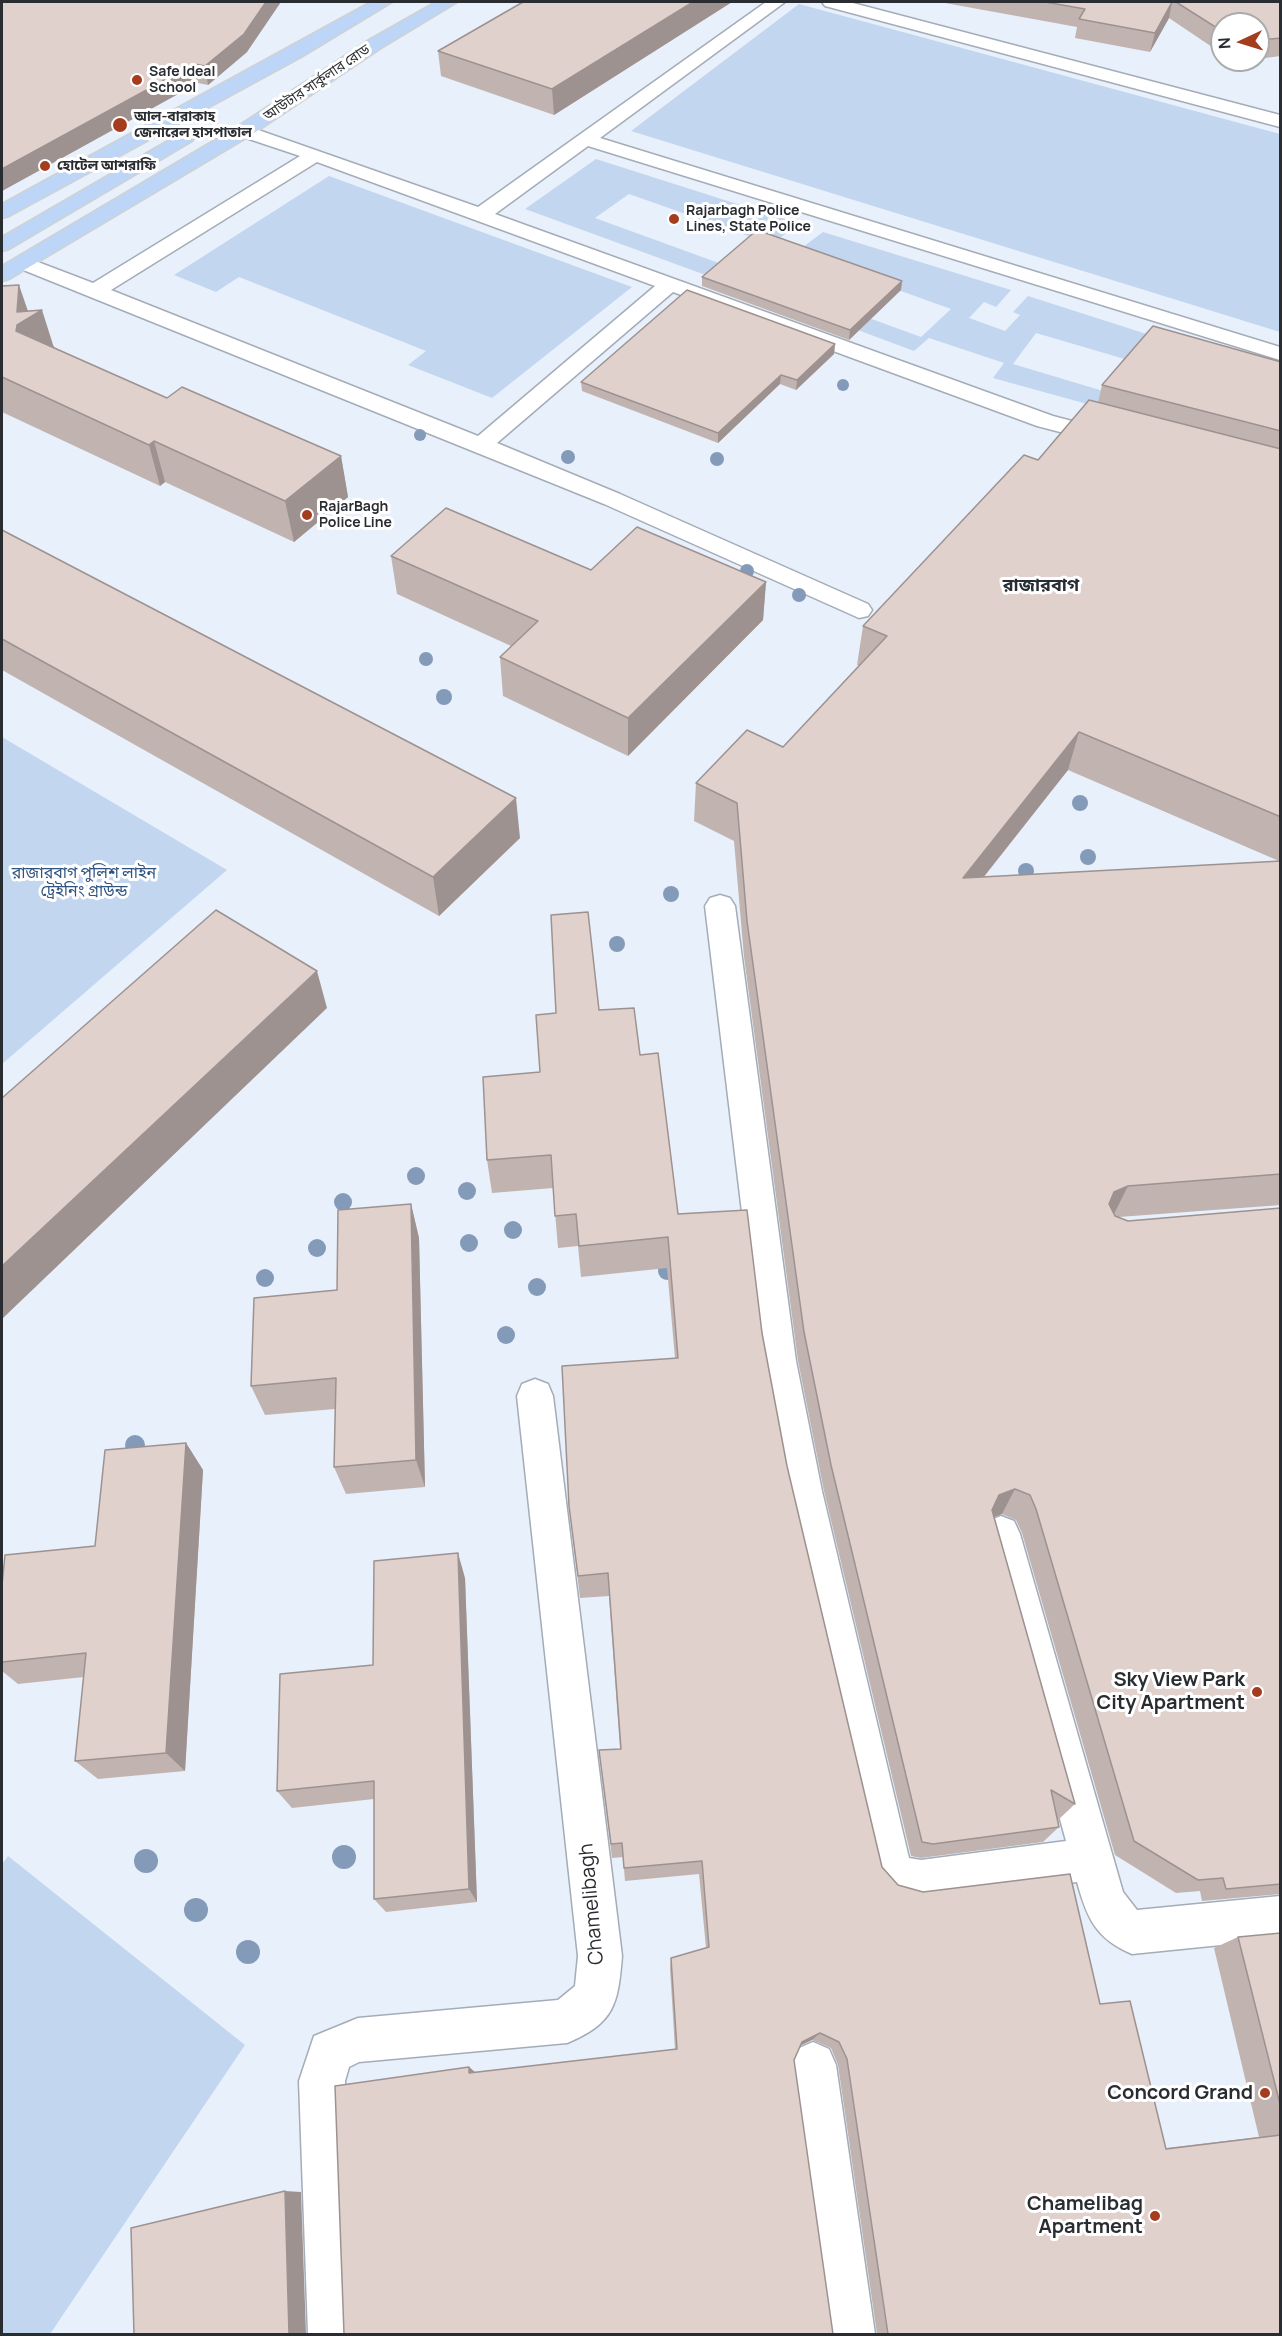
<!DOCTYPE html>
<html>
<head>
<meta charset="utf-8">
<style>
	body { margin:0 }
	#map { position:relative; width:1282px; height:2336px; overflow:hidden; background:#e8f0fc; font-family:Manrope,sans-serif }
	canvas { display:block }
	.frame { position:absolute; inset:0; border:3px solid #292c30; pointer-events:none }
	.north { position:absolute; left:1210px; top:12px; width:60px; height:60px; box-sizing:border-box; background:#fff; border:2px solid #a9abac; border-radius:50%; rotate:266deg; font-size:16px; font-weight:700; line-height:24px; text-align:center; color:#292c30 }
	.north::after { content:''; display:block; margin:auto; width:21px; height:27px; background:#a43c1d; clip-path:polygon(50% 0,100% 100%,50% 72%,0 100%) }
</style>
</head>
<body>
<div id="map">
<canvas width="1282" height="2336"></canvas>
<div class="frame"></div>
<div class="north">N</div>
</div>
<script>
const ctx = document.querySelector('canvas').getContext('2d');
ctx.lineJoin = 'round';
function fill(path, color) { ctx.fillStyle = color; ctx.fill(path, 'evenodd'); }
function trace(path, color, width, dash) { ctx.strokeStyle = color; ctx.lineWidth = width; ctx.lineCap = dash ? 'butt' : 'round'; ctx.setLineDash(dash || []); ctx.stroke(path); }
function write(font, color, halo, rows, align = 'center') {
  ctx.font = font + ' Manrope,"Noto Sans Bengali",sans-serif'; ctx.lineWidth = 6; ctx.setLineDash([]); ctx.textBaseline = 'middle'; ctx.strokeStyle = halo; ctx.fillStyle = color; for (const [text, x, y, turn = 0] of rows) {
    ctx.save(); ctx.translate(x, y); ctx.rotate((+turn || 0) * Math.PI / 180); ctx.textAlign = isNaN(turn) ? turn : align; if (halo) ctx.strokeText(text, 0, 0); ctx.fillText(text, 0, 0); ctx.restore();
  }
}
const green = new Path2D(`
	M799,4L1280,134V332L631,131Z
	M596,159L800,224L771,244L629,194L595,218L738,270L722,281L525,209Z
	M329,176L632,287L492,398L408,365L426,351L239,277L216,292L174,275Z
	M823,232L1011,290L996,307L984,302L969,318L1005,331L1020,315L1013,312L1028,296L1234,362L1220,387L1036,333L1013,364L1200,420L1192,433L993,378L1004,363L929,338L914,351L748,289L762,279L921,337L951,309L795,253Z
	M2,737L227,870L2,1064Z
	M8,1856L245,2045L50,2334H2V1864Z`);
const minor = new Path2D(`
	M766,2H785L600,138L1280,347V360L588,146L495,214L1053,416L1118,433L1122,438L1118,443L1110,445L1037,426L673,292L497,443L620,494L868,604L872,610L868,616L859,618L604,504L16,267L13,263L16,259H30L93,283L300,156L237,135L235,131L244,125L478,207ZM317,162L655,286L478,436L111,290Z
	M822,2H849L1280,115V127L825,6Z
	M720,895L730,898L735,906L796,1361L822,1491L909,1858L921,1860L1066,1841L982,1534L988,1521L1001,1516L1014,1521L1020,1534L1123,1892L1137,1910L1280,1896V1939L1132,1954C1096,1939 1087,1918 1077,1882L921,1902C894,1902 880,1895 870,1870L784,1491L760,1361L705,906L710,898Z
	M535,1379L548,1384L553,1396L622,1956C618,2004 615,2023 567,2043L359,2062L349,2067L345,2081L356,2334H308L299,2081L314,2036L358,2018L558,2000L575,1986L578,1956L517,1396L522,1384Z
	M813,2042L829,2049L836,2065L875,2334H827L790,2065L797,2049Z`);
const major = new Path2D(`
	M371,2H392L301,57L9,216L2,218V204Z
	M436,2H457L381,48L251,135L9,279L2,281V266L237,127L369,40Z
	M185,131L195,137L192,141L9,249L2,251V237Z`);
const trees = [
	[843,385,6],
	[420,435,6],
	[568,457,7],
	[717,459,7],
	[747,571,7],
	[799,595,7],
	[426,659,7],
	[444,697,8],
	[1080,803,8],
	[1088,857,8],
	[1026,871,8],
	[671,894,8],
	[617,944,8],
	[416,1176,9],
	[467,1191,9],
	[343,1202,9],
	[513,1230,9],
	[469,1243,9],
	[317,1248,9],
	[667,1271,9],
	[265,1278,9],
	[537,1287,9],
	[506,1335,9],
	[135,1445,10],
	[344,1857,12],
	[146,1861,12],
	[196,1910,12],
	[248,1952,12]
];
const wall = new Path2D(`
	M2,2L247,52L208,85L198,83L2,191Z
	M523,2H732L554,115L441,76L438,51Z
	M945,2H1281V56L1265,58L1258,57V24H1222V50L1212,47L1169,18L1150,52L1075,38L1077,27L945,3Z
	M702,277L902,281L901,290L849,340L702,286Z
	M2,286L28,311L55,348L167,398L341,456L348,497L294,542L165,482L160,486L2,412Z
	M835,344L834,354L796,390L780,384L718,443L582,391L581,382Z
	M1281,362V1205L1119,1217L1128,1221L1281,1208V1894L1202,1901L1200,1891L1176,1893L1115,1855L1022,1533L1016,1520L1002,1514L994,1517L1075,1804L1058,1820L1059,1827L1043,1842L921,1858L911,1856L824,1491L798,1361L744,957L734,841L694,821L696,783L783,747L859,665H857L863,626L1098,403L1102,385ZM1068,770L1279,861L984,877Z
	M2,530L520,838L439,916L2,670Z
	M391,556L766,582L763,620L628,756L503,696L500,657L511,646L397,594Z
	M599,1010L640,1055L678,1214L762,1333L787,1466L882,1867L898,1885L1100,2004L1166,2148L1259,2137L1214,1948L1238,1937L1281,1933V2334H877L838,2065L831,2048L812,2040L800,2046L344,2334L469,2067L475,2072L675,2050L670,1968L671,1958L706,1948L699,1874L625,1881L623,1857L612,1858L599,1750L620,1749L609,1596L580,1598L569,1506L675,1358L667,1268L581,1277L578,1246L558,1248L553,1188L492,1193L487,1160L540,1072Z
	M411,1204L419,1238L425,1487L346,1494L334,1467L335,1409L265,1415L251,1386L337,1290Z
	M186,1443L203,1470L185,1771L98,1779L75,1761L84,1677L18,1684L2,1671V1585L95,1546Z
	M465,1578L477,1902L386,1912L374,1899V1799L292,1808L277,1791L373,1665Z`);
const shadedWall = new Path2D(`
	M266,2H281L247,52L208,85L205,66Z
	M693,2H732L554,115L552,89Z
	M1172,2L1169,18L1150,52L1155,33Z
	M194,64L198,83L2,191V169Z
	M902,281L901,290L849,340L850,330Z
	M19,285L30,317L42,310L55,351L16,331Z
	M835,344L834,354L796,390L797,380Z
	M781,375L780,384L718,443V433Z
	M154,441L165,482L160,486L149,445Z
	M341,456L348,497L294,542L285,501Z
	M766,582L763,620L628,756V718Z
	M1079,732L1068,770L954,914L963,878Z
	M516,798L520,838L439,916L433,877Z
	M317,971L327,1008L2,1319V1266Z
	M1128,1186L1112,1218L1099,1224L1114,1192Z
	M411,1204L419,1238L425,1487L416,1460Z
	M186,1443L203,1470L185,1771L166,1753Z
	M1015,1489L1002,1514L986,1520L999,1495Z
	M458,1553L465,1578L477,1902L469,1889Z
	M820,2033L812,2040L795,2048L802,2042Z
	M469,2067L476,2073H469Z
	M285,2191L301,2192L306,2334H289Z`);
const building = new Path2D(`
	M2,2H266L244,34L205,66L194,64L2,169Z
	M523,2H693L552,89L438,51Z
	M1045,2H1172L1155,33L1079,19L1085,9Z
	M1176,2H1281V38L1271,39L1258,37V24H1222V29L1217,28Z
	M757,230L902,281L850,330L702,277Z
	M19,285L17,312L42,310L17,325L16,331L167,398L182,387L341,456L285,501L154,441L149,445L2,377V286Z
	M687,290L835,344L797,380L781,375L718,433L581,382Z
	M1153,326L1281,362V431L1102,385Z
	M1089,400L1281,449V817L1079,732L963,878L1281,861V1174L1128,1186L1114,1192L1109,1204L1115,1216L1128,1221L1281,1208V1884L1226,1889L1223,1878L1198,1880L1134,1841L1036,1509L1030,1495L1015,1489L999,1495L992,1510L1075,1804L1051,1790L1059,1827L933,1844L922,1842L831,1465L804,1332L747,921L737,803L696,783L747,730L783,747L887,636L863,626L1024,455L1038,460Z
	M446,508L591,570L637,527L766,582L628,718L500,657L538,621L391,556Z
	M2,530L516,798L433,877L2,639Z
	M216,910L317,971L2,1266V1098Z
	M588,912L599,1010L634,1008L640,1055L658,1053L678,1214L747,1210L762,1333L787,1466L882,1867L898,1885L923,1892L1070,1874L1100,2004L1130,2001L1166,2149L1281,2135V2334H888L847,2059L839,2042L820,2033L802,2042L794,2060L833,2334H344L335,2086L469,2067V2073L677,2049L671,1958L709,1947L702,1861L624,1868L622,1843L611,1844L599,1750L621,1749L608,1573L578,1576L569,1506L562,1366L678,1358L668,1237L579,1246L576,1214L555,1216L551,1155L487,1160L483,1077L540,1072L536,1015L556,1013L551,915Z
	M411,1204L416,1460L334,1467L336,1378L251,1386L254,1298L337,1290L338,1210Z
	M186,1443L166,1753L75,1761L86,1653L2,1662V1585L5,1555L95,1546L105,1450Z
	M458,1553L469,1889L374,1899V1781L277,1791L280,1674L373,1665L374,1561Z
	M1281,1933V2108L1238,1937Z
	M285,2191L289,2334H134L131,2228Z`);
const markers = [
	[137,80,6,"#a43c1d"],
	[120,125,8,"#a43c1d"],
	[45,166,6,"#a43c1d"],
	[674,219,6,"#a43c1d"],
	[307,515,6,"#a43c1d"],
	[1257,1692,6,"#a43c1d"],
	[1265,2093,6,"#a43c1d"],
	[1155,2216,6,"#a43c1d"]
];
const farPoinames = [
	["Safe Ideal",149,72],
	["School",149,88],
	["আল-বারাকাহ",134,117],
	["জেনারেল হাসপাতাল",134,133],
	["হোটেল আশরাফি",57,166],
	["Rajarbagh Police",686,211],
	["Lines, State Police",686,227],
	["RajarBagh",319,507],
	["Police Line",319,523]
];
const farStreetnames = [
	["আউটার সার্কুলার রোড",317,83,-34]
];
const parkNames = [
	["রাজারবাগ পুলিশ লাইন",84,874],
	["ট্রেইনিং গ্রাউন্ড",84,892]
];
const farDistrictnames = [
	["রাজারবাগ",1041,586]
];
const nearPoinames = [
	["Sky View Park",1245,1680],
	["City Apartment",1245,1703],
	["Concord Grand",1253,2093],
	["Chamelibag",1143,2204],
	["Apartment",1143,2227]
];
const nearStreetnames = [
	["Chamelibagh",592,1904,-95]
];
fill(green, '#c3d6ef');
trace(minor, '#a4acb7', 3);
trace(major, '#d0d1d1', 3);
fill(minor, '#fff');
fill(major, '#bdd6f7');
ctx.fillStyle = '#839ab9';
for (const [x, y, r] of trees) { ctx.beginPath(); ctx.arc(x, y, r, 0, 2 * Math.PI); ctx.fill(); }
fill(wall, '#c1b4b0');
fill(shadedWall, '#9d9290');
fill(building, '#e0d1cd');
trace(building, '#9d9290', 1.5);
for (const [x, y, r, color] of markers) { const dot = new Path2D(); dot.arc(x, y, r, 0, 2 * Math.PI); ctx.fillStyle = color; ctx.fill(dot); trace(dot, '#fff', 2); }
write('bold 14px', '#292c30', '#fff', farPoinames, 'left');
write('14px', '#292c30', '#fff', farStreetnames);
write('16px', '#305482', '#fff', parkNames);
write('bold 18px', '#262d35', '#fff', farDistrictnames);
write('bold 20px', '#292c30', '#fff', nearPoinames, 'right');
write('20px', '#292c30', '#fff', nearStreetnames);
</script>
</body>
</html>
